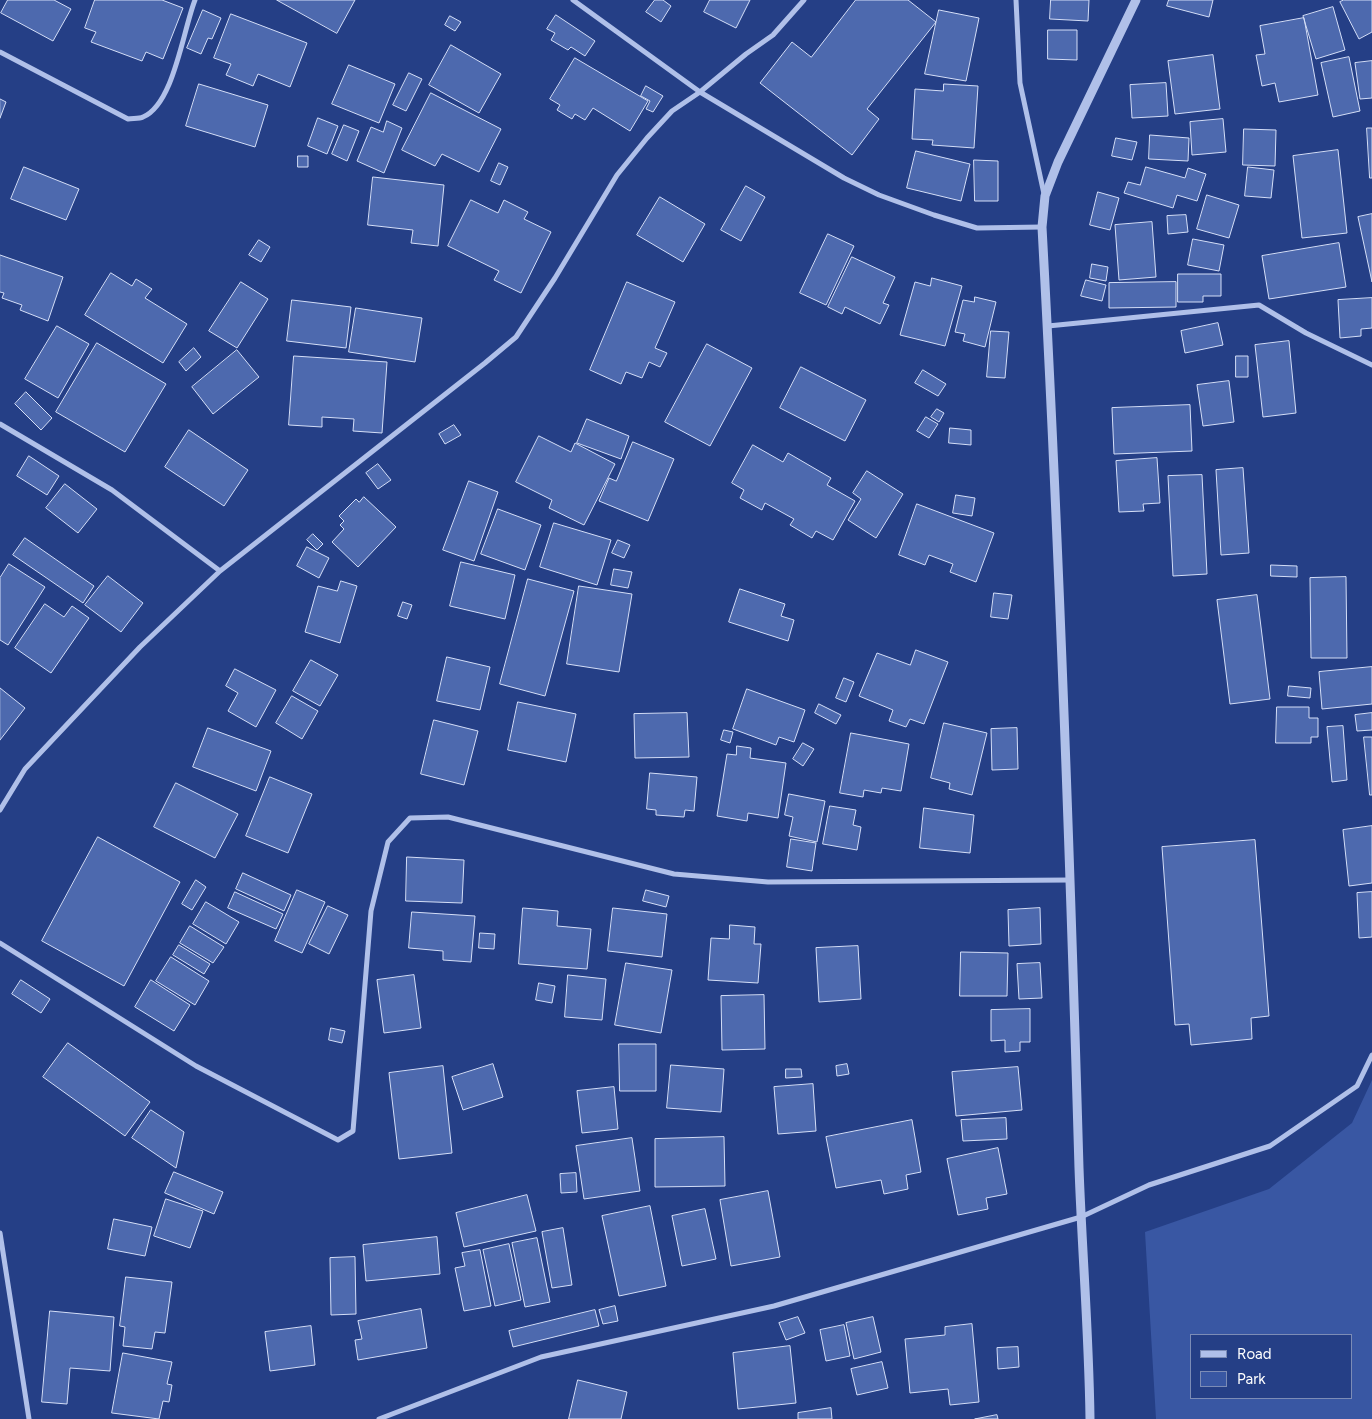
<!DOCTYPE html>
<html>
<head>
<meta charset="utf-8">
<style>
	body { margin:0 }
	#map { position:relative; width:1372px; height:1419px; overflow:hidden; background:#253f86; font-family:Figtree,sans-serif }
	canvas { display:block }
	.legend { position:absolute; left:1190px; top:1334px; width:162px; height:65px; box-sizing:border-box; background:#253f86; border:1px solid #7c8cb6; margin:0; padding:6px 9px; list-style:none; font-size:15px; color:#fff }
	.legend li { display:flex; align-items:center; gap:10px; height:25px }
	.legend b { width:25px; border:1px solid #7c8cb6 }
</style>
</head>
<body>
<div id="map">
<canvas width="1372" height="1419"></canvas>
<ul class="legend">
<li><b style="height:6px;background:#b0c0e9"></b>Road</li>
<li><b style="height:14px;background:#3957a3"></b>Park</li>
</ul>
</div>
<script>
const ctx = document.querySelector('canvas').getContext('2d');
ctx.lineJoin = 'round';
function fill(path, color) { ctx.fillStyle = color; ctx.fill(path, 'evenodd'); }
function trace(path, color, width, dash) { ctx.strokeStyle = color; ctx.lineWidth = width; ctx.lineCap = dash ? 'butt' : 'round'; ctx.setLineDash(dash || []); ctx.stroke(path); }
const green = new Path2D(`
	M1372,1080V1419H1156L1145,1232L1269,1189L1352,1123ZM1191,1335H1351V1398H1191Z`);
const building = new Path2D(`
	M8,0H54L71,9L53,41L1,13Z
	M95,0H162L183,8L163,59L146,52L142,61L91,42L96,32L85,28Z
	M277,0H355L337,33Z
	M655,0H663L671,6L661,22L646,12Z
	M710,0H750L736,28L704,12Z
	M856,0H908L936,22L867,109L879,119L852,155L760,83L792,42L811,57Z
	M1051,0H1089L1088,21L1050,19Z
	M1169,0H1213L1209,17L1167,6Z
	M1344,0H1372V32L1359,39L1340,2Z
	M1333,7L1345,50L1316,59L1303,16Z
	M203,10L221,18L212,39L208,38L201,54L187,48Z
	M939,10L979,18L966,81L925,74Z
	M231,14L307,43L290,87L258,74L253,86L226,75L231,64L214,58Z
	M556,15L595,41L585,56L571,47L568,50L551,40L555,33L547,29Z
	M450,16L461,22L455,31L445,25Z
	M1304,18L1318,95L1279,102L1275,83L1262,86L1256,55L1265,54L1260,26Z
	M1048,30H1077V60L1048,59Z
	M451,45L501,74L479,113L429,85Z
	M1213,55L1220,109L1175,114L1168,61Z
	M1349,57L1360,111L1333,117L1321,63Z
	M575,58L648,101L630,131L593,108L585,120L575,114L572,119L557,110L560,105L550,99Z
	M1372,61V98L1360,99L1355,63Z
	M349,65L395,84L379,123L332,104Z
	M409,73L422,79L406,111L393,105Z
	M1166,83L1168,116L1132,118L1130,85Z
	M199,84L268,105L255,147L186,126Z
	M944,84L978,86L974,148L932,145L933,140L912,139L915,89L943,91Z
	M646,86L663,96L653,112L646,109L650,101L641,96Z
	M431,93L501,129L479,172L442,154L435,166L402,150Z
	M0,99L6,102L0,118Z
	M318,118L338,126L327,154L308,146Z
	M1223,119L1226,152L1192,155L1190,122Z
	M387,121L402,128L384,173L357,161L371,127L383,132Z
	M344,125L359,131L347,161L332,154Z
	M1367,128H1372V178H1370Z
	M1244,129L1276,130L1275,166L1243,165Z
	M1150,135L1189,138L1188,161L1149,159Z
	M1116,138L1137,142L1132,160L1112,156Z
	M1338,150L1347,233L1302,238L1293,156Z
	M916,151L970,164L961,201L907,188Z
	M298,156H308V167H298Z
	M974,160L998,161V201H975Z
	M499,163L508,167L500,185L491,181Z
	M24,167L79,189L66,220L11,199Z
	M1146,167L1185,178L1188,168L1206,174L1197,201L1177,195L1173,208L1124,193L1128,182L1140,185Z
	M1248,167L1274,170L1271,198L1245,196Z
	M373,177L444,185L438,246L411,243L413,230L368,225Z
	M746,186L765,197L741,241L721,230Z
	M1098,192L1119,198L1110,230L1090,225Z
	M1207,195L1239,205L1229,238L1197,229Z
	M660,197L705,224L683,262L637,235Z
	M471,200L498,213L504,200L528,212L524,219L551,232L521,293L494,280L499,271L448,246Z
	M1372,214V282L1358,217Z
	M1186,215L1188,232L1168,234L1167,216Z
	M1152,222L1156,277L1119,280L1115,225Z
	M828,234L854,246L826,305L800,293Z
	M1193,239L1224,245L1219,271L1188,265Z
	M259,240L270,247L261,262L249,255Z
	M1339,243L1346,287L1269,299L1262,256Z
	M0,255L63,277L48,321L20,310L22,305L2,298L4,293L0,292Z
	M852,257L895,277L883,303L889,305L880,324L845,307L842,314L828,307Z
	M1092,264L1108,267L1106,281L1090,278Z
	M111,273L132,286L136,279L152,289L145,298L187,324L163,363L85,315Z
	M1178,274H1221V296H1203V302H1178Z
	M932,278L962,286L945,346L900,335L915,282L930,286Z
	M1086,280L1106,285L1102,301L1081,296Z
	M241,282L268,299L237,348L209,331Z
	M627,282L675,302L655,348L667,353L660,367L649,362L642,378L626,372L621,384L590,370Z
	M1176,282V307L1109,308V283Z
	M975,297L996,302L985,347L963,341L965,334L955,332L963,300L974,302Z
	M1372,298V328L1361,329V336L1340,338L1338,300Z
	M292,300L351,307L346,348L287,341Z
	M356,308L422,318L415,362L349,352Z
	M1218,323L1223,345L1185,353L1181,331Z
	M57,326L89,344L58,398L25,379Z
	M991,331L1009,332L1005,378L987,377Z
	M1289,341L1296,413L1263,417L1255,345Z
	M97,343L166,384L125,452L56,412Z
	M707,344L752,368L710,446L665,422Z
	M194,348L201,357L186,371L179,362Z
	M237,350L259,377L213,414L192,387Z
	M294,356L387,362L382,433L353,431L354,419L322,417V427L289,425Z
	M1236,356H1248V377H1236Z
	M801,367L866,400L845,441L780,408Z
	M923,370L946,384L938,396L915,383Z
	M1229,381L1234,422L1203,426L1197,385Z
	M26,392L52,418L41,430L15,404Z
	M1190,405L1192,451L1114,454L1112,408Z
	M937,409L944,413L939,422L931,417Z
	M926,417L938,424L929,438L917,431Z
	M587,419L629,436L621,459L577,443Z
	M454,425L461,435L445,444L439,434Z
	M950,428L971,430V445L949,443Z
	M189,430L248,470L224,506L165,467Z
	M539,436L571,452L575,443L615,464L584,525L549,508L552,500L516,482Z
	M633,442L674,459L648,521L599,501L609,478L616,481Z
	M753,445L783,462L788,453L831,478L827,485L855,501L833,540L816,531L812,538L790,525L794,519L765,503L762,510L740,498L744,490L732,483Z
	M29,456L59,476L47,495L17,476Z
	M1157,458L1160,503L1143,504L1144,511L1119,512L1116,461Z
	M378,464L391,480L378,489L366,473Z
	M1243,468L1249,553L1221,555L1216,470Z
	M867,471L903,494L876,538L848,520L861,499L853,493Z
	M1202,475L1207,574L1173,576L1168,476Z
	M469,481L498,492L474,561L443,550Z
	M65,484L97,509L78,533L46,508Z
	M956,495L975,498L972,516L953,513Z
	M364,497L396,527L358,567L332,542L344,529L340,525L344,521L339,516L356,499L359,502Z
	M917,504L994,533L976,582L950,572L953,564L929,555L925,565L899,555Z
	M498,509L541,525L525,570L481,554Z
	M554,523L611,540L597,585L540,567Z
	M313,534L323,544L317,550L307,540Z
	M25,538L94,586L83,603L13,555Z
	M618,540L630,545L624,558L612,553Z
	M307,547L329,558L319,578L297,566Z
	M461,562L515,575L505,619L450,606Z
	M9,564L45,587L8,645L0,640V578Z
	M1271,565L1297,566V577L1271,576Z
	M614,569L632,572L628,588L611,585Z
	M108,576L143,603L121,632L85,605Z
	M1346,577L1347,658H1311L1310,578Z
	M528,579L574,591L545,696L500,684Z
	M341,581L357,586L340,643L305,632L318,586L337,591Z
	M579,586L632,594L619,672L567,664Z
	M740,589L785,604L781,616L794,620L788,641L729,622Z
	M994,593L1012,595L1008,619L991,617Z
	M1257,595L1270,699L1230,704L1217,600Z
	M403,602L412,605L407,619L398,616Z
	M45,604L64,617L72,606L89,618L51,673L15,648Z
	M916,650L948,662L924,724L910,719L906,727L889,721L893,710L859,696L877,653L910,665Z
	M447,657L490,667L480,710L437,701Z
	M311,660L338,675L320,706L293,691Z
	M1372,667V704L1322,709L1319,672Z
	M235,669L276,690L256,727L228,711L238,693L226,686Z
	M844,678L854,682L846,702L836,698Z
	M1289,686L1311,688L1310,698L1288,696Z
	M0,688L25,708L0,740Z
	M747,689L805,710L794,742L779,737L776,745L733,729Z
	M292,696L318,711L302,739L276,723Z
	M518,702L576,714L566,762L508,750Z
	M819,704L841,715L836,724L815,713Z
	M1277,707H1309V718H1318V737H1311V743H1276Z
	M687,713L689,757L635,758L634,714Z
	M1372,713V730L1357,731L1355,715Z
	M434,720L478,731L464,785L421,774Z
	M944,723L987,733L972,795L949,789L950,783L931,778Z
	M1343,726L1347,780L1332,782L1327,727Z
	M208,728L271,751L256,791L193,767Z
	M1017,728L1018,769L992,770L991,729Z
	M724,730L733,732L730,743L721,740Z
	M851,733L909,744L901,791L882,788L881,793L864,790L863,797L840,793Z
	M1364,737H1372V795H1370Z
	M803,743L814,749L803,766L793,759Z
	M737,746L751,748L750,758L786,763L778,818L748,813L747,821L717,816L727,754L736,755Z
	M650,773L697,777L694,811L685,810L684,817L656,815V810L647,809Z
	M270,777L312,794L288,853L246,836Z
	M176,783L238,814L215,858L154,827Z
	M789,794L825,801L817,842L789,836L793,817L785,815Z
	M830,806L856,810L853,825L861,827L857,850L823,844Z
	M924,808L974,815L970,853L920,848Z
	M1372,826V883L1349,886L1343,830Z
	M98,837L180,882L124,986L42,941Z
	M791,839L816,843L812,871L787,867Z
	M1255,840L1269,1016L1251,1018L1252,1039L1191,1045L1189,1024L1175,1025L1162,847Z
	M407,857L464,860L462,903L406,901Z
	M243,873L291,895L284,911L236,889Z
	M196,880L206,887L192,910L182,904Z
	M297,890L325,902L302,953L275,941Z
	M646,890L669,896L666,907L643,901Z
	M235,892L283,914L276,929L228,908Z
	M1372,892V937L1359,938L1357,893Z
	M206,902L239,922L226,944L193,924Z
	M328,906L348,915L329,954L309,944Z
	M523,908L558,911L557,926L591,929L587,969L519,964Z
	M613,908L667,914L662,957L608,951Z
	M1040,908L1041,944L1009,946L1008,910Z
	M412,912L475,916L471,962L443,960V951L409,948Z
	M730,925L755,927L754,944H761L758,983L708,980L711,938L729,939Z
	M190,926L224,947L213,963L180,943Z
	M480,933L495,934L494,949L479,948Z
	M179,945L210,964L204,974L173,955Z
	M858,946L861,999L819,1002L816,948Z
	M961,952L1008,953L1007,996H960Z
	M171,957L209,981L195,1005L156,981Z
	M626,963L672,970L661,1033L615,1025Z
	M1040,963L1042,998L1019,999L1017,964Z
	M414,975L421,1028L384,1033L377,980Z
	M568,975L606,979L602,1020L565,1017Z
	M21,980L50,999L41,1013L12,994Z
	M151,980L190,1005L174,1031L135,1007Z
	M539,983L555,986L552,1003L536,1000Z
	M764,995L765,1049L722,1050L721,996Z
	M1030,1009V1042H1020V1051L1005,1052V1040L991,1041V1010Z
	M331,1028L345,1031L342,1043L329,1040Z
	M68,1043L150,1102L125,1136L43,1077Z
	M619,1044H656V1091H620Z
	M493,1064L503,1097L463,1110L452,1077Z
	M847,1064L849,1074L837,1076L836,1066Z
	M671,1065L724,1069L721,1112L667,1108Z
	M443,1066L452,1153L399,1159L389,1073Z
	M1018,1067L1022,1110L956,1116L952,1072Z
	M786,1069H801L802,1077L786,1078Z
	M813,1084L816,1131L778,1134L774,1087Z
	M614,1087L618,1129L582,1133L577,1091Z
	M151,1110L184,1132L176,1168L132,1138Z
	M1006,1118L1007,1139L963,1141L961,1120Z
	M912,1120L921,1172L906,1175L908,1189L884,1194L881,1180L836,1188L826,1137Z
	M724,1137L725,1186L655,1187V1139Z
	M632,1138L640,1191L584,1199L576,1146Z
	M998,1148L1007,1194L986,1198L988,1209L958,1215L947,1159Z
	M174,1172L223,1192L214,1214L165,1193Z
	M576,1173L577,1192L561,1193L560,1174Z
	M768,1191L780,1257L731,1266L720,1200Z
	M527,1195L536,1231L464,1247L456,1213Z
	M166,1199L203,1211L190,1248L154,1236Z
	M650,1206L666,1286L619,1296L602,1216Z
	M705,1209L716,1259L682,1266L672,1216Z
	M114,1219L152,1227L145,1256L108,1249Z
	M563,1228L572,1285L552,1288L542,1232Z
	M437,1237L440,1274L366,1281L363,1245Z
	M537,1238L550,1302L525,1307L512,1243Z
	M509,1244L521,1300L495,1306L483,1250Z
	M480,1250L491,1306L464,1311L455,1268L465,1266L462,1253Z
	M355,1257L356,1314L331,1315L330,1258Z
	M126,1277L172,1282L165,1333L155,1332L152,1349L123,1346L125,1327L120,1326Z
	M615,1306L618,1321L603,1324L599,1310Z
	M421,1309L427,1348L358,1360L355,1340L362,1339L358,1321Z
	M595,1310L599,1326L513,1347L509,1331Z
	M50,1311L114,1317L110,1371L70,1368L67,1404L42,1402Z
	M798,1317L805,1333L786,1340L779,1323Z
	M873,1317L881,1352L854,1359L846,1323Z
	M972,1324L979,1402L950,1405L948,1389L910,1393L905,1339L945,1335V1327Z
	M844,1325L850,1356L826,1361L820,1330Z
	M311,1326L315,1365L270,1371L265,1332Z
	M790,1346L796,1403L738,1409L733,1353Z
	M1018,1347L1019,1367L998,1369L997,1348Z
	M123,1353L172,1362L167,1384L172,1385L169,1402L163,1401L159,1419L112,1413Z
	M882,1362L888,1388L857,1395L851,1369Z
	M578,1380L627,1392L621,1419H569Z
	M831,1408L832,1419H798V1413Z
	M997,1415L998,1419H975Z`);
const minor = new Path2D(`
	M573,0L700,92L844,178L879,195L934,215L977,228L1042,227
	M1016,0L1020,83L1044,194
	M0,52L128,119C132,118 139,119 143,117C174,104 183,30 195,0
	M1048,326L1259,305L1306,333L1372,365
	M0,424L112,490L220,571
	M0,810L25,769L140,647L220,571L485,363L516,337L555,278L617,175L647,138L672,111L700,92L746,54L773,35L804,0
	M0,943L196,1066L338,1140L353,1131L371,911L388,842L410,818L448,817L674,874L768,882L1071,880
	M0,1233L29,1419
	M379,1419L541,1357L774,1306L1081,1217L1149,1185L1270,1146L1357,1086L1372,1055`);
const tertiary = new Path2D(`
	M1090,1419C1089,1335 1082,1251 1079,1168C1070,854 1059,541 1042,227L1045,196L1058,162L1136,0`);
fill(green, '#3957a3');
fill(building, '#4d69ae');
trace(building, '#d4def7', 1);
trace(minor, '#b0c0e9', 5);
trace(tertiary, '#b0c0e9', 9);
</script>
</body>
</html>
